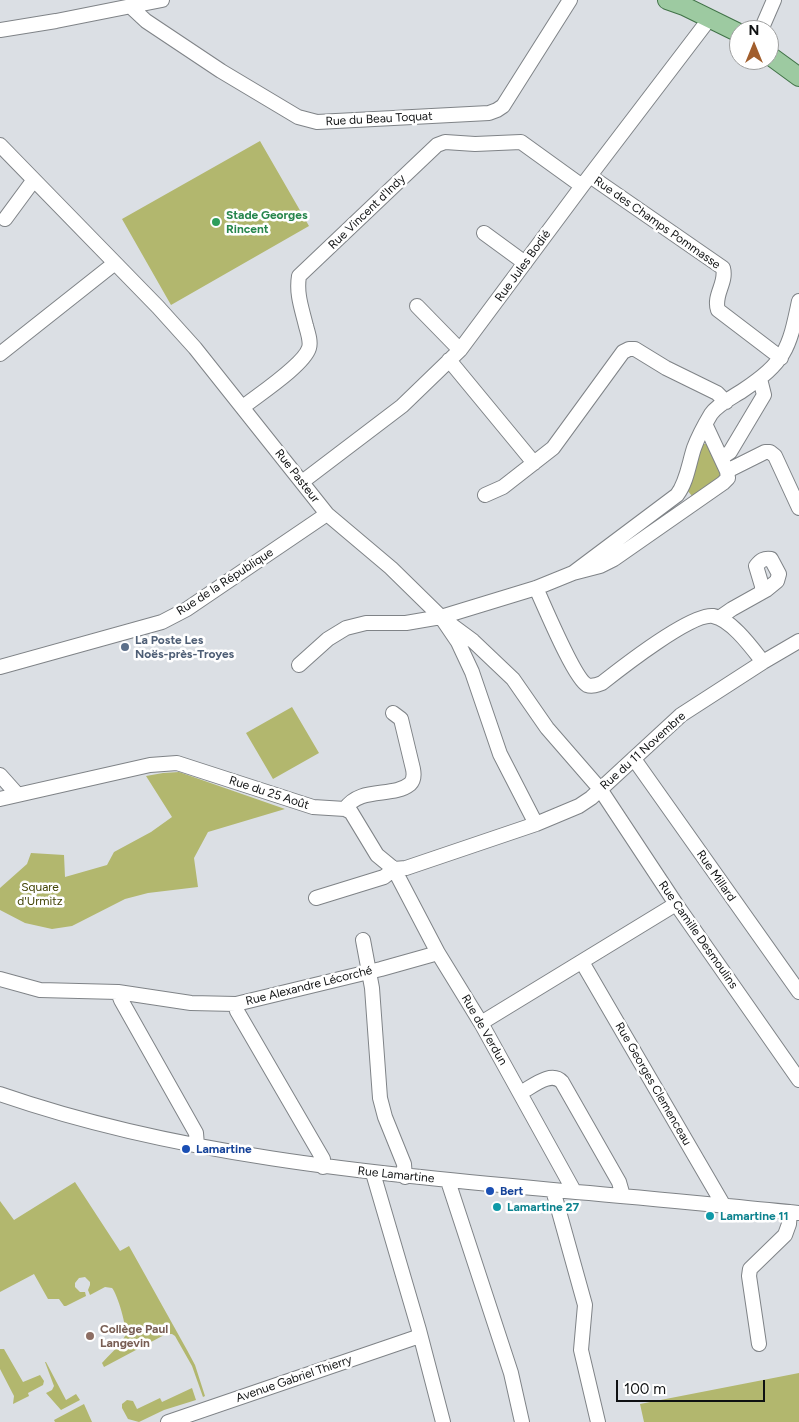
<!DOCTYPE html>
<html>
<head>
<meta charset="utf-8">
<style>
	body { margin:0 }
	#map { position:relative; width:799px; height:1422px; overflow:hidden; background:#dbdfe4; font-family:Figtree,sans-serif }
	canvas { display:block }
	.north { position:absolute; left:729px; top:20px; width:50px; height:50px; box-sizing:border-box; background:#fff; border:1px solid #9fa0a0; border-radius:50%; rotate:0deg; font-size:14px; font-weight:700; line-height:20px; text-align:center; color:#0f1112 }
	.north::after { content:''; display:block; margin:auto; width:18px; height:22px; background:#a15e2d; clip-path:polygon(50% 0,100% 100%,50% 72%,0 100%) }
	.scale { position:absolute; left:616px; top:1380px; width:149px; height:22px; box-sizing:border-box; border:2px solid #0f1112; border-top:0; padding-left:6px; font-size:15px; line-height:18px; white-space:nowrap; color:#0f1112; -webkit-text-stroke:4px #fff; paint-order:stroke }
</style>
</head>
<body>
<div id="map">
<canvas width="799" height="1422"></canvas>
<div class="north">N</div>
<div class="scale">100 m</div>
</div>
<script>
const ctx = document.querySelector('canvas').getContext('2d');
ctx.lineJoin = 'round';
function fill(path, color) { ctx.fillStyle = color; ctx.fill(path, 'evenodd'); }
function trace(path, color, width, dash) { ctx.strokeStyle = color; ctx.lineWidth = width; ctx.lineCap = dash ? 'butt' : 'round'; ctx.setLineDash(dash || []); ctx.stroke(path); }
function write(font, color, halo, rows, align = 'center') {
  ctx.font = font + ' Figtree,sans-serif'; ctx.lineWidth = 5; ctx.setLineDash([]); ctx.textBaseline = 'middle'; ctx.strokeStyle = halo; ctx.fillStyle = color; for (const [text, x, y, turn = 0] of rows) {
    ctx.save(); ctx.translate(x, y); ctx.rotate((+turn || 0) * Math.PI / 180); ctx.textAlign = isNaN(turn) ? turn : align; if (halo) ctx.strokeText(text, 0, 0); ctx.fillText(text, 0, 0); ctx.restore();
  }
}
const green = new Path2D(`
	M260,141L309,226L171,305L122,219Z
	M702,444H707L723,475L697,496H692L687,490Z
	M292,707L319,753L273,779L246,733Z
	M179,772L285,809L208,832L194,858L198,887L148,893L125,899L72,926L52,929L25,923L0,910V888L27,864L31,853L64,855L65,877L107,865L114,852L151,832L172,817L146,776L163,773Z
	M75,1182L120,1251L129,1246L187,1350L195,1365L205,1396L203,1397L192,1366L175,1336L172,1334H166L104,1367L102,1363C109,1355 120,1346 125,1336C128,1329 117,1293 112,1288L105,1287L90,1295L88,1290L90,1285V1282L85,1277L79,1278L75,1283V1287L80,1292H85L86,1296L66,1306H64L59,1299H48L34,1274L0,1292V1201L14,1220Z
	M0,1349H4L23,1382L40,1375L44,1381L43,1385L28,1393L29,1396L13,1404L14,1396L0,1369Z
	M45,1362H46L66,1400L76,1394L80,1400L61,1410L46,1393L52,1390L54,1386Z
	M799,1373V1422H644L640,1404Z
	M192,1388L196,1400L164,1410L139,1422L128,1419L122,1408V1404L127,1400L133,1401L137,1409L160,1398L162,1402Z
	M84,1404L92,1422H55L54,1420Z`);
const minor = new Path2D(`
	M131,7L146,21L221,71L298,117L317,122L489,113L497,110L503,106L570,0
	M0,30L56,21L162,0
	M761,30L774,0
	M0,145L158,307L195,348L327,514L391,568L441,617L458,642L472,672L500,754L536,824
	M590,176L723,268C727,283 713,295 718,310L781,358
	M5,219L33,181
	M484,233L525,263
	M417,306L460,350
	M0,354L115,263
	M449,360L534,463
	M243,407C258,395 304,365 309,348C311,342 308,333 306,326C302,309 296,294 299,276L437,145L445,142L475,144L521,142L582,186
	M706,426L727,471L728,478L723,483L614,559L600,566L573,573L677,495C687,482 689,463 694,448C698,437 705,424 711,414C718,404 733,397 742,391C785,362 789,350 799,301
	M721,458L730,452L764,395L760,379
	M727,471L765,452H770L775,456L799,508
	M302,482L402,406L460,350L582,186L710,18
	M485,495L503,487L553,448L623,352L629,349H635L666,368L717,393L726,402
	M536,588C544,605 574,678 587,685C592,687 597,685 602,683C621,668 691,613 713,616C731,619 752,648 763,662
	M719,618L732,609L766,590L777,581L779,574L771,559C764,558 761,560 756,566L762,586V592
	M450,624L473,641L513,679L547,728L600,789L676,904L799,1080
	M299,665L328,639L346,628L366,623H406L441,617L536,588L573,573
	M0,667L162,622L187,609L327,514
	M634,759L799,992
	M0,775L17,794
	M0,799L150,765L177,763L313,807L345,809L351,812L377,855L394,869L406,868L536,824L579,806L591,798L681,715L763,662L799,641
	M345,809C360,786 393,798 410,784C414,780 414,774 413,769L401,719L393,713
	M316,898L384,877L394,869L438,953L481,1023L574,1191
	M363,940L372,988L380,1098L385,1117L404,1164L405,1177
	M582,962L724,1206
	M0,979L40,990L118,992L191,1003L236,1004L381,969L438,953
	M118,992L121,1000L196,1133L197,1145
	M236,1004L237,1011L323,1159V1167
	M481,1023L676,904
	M520,1093C532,1087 551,1070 562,1082L619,1182L623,1196
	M0,1094C185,1158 382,1174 576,1192C650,1198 725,1206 799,1213
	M373,1173L419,1330L443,1422
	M448,1181L511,1373L522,1422
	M553,1190L585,1305L581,1350L598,1422
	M759,1344L749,1276L750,1269L785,1235L789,1224L790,1212
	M168,1422L420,1336`);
const major = new Path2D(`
	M667,0L684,6L739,33
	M769,55L799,77`);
const markers = [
	[216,222,5,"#2e9e5b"],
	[125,647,5,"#5c6f8a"],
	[186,1149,5,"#1a4fb4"],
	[490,1191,5,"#1a4fb4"],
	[497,1207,5,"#0f9aa8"],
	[710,1216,5,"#0f9aa8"],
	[90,1336,5,"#8d6e63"]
];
const streetNames = [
	["Rue du Beau Toquat",379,119,-3],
	["Rue Vincent d'Indy",367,212,-44],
	["Rue des Champs Pommasse",657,223,35],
	["Rue Jules Bodié",523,266,-54],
	["Rue Pasteur",297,476,52],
	["Rue de la République",225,582,-33],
	["Rue du 11 Novembre",643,751,-42],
	["Rue du 25 Août",269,793,18],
	["Rue Millard",716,876,55],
	["Rue Camille Desmoulins",698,935,55],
	["Rue Alexandre Lécorché",309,986,-14],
	["Rue de Verdun",484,1030,60],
	["Rue Georges Clemenceau",653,1084,60],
	["Rue Lamartine",396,1175,6],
	["Avenue Gabriel Thierry",294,1379,-19]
];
const leisureNames = [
	["Stade Georges",226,215],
	["Rincent",226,229]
];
const serviceNames = [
	["La Poste Les",135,640],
	["Noës-près-Troyes",135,654]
];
const parkNames = [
	["Square",40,887],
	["d'Urmitz",40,901]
];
const transitNames = [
	["Lamartine",196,1149],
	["Bert",500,1191]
];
const cultureNames = [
	["Lamartine 27",507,1207],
	["Lamartine 11",720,1216]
];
const educationNames = [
	["Collège Paul",100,1329],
	["Langevin",100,1343]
];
fill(green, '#b2b76e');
trace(minor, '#7f8387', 16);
trace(major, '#407247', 20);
trace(minor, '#fff', 14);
trace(major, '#9dcaa1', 18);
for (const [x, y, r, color] of markers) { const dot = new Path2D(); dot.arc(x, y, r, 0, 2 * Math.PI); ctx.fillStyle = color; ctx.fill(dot); trace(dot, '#fff', 2); }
write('12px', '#0f1112', '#fff', streetNames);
write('bold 12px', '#27864d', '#fff', leisureNames, 'left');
write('bold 12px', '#4e5e75', '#fff', serviceNames, 'left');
write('12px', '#424405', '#fff', parkNames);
write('bold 12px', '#164399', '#fff', transitNames, 'left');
write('bold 12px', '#0d838f', '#fff', cultureNames, 'left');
write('bold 12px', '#785e54', '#fff', educationNames, 'left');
</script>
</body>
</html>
